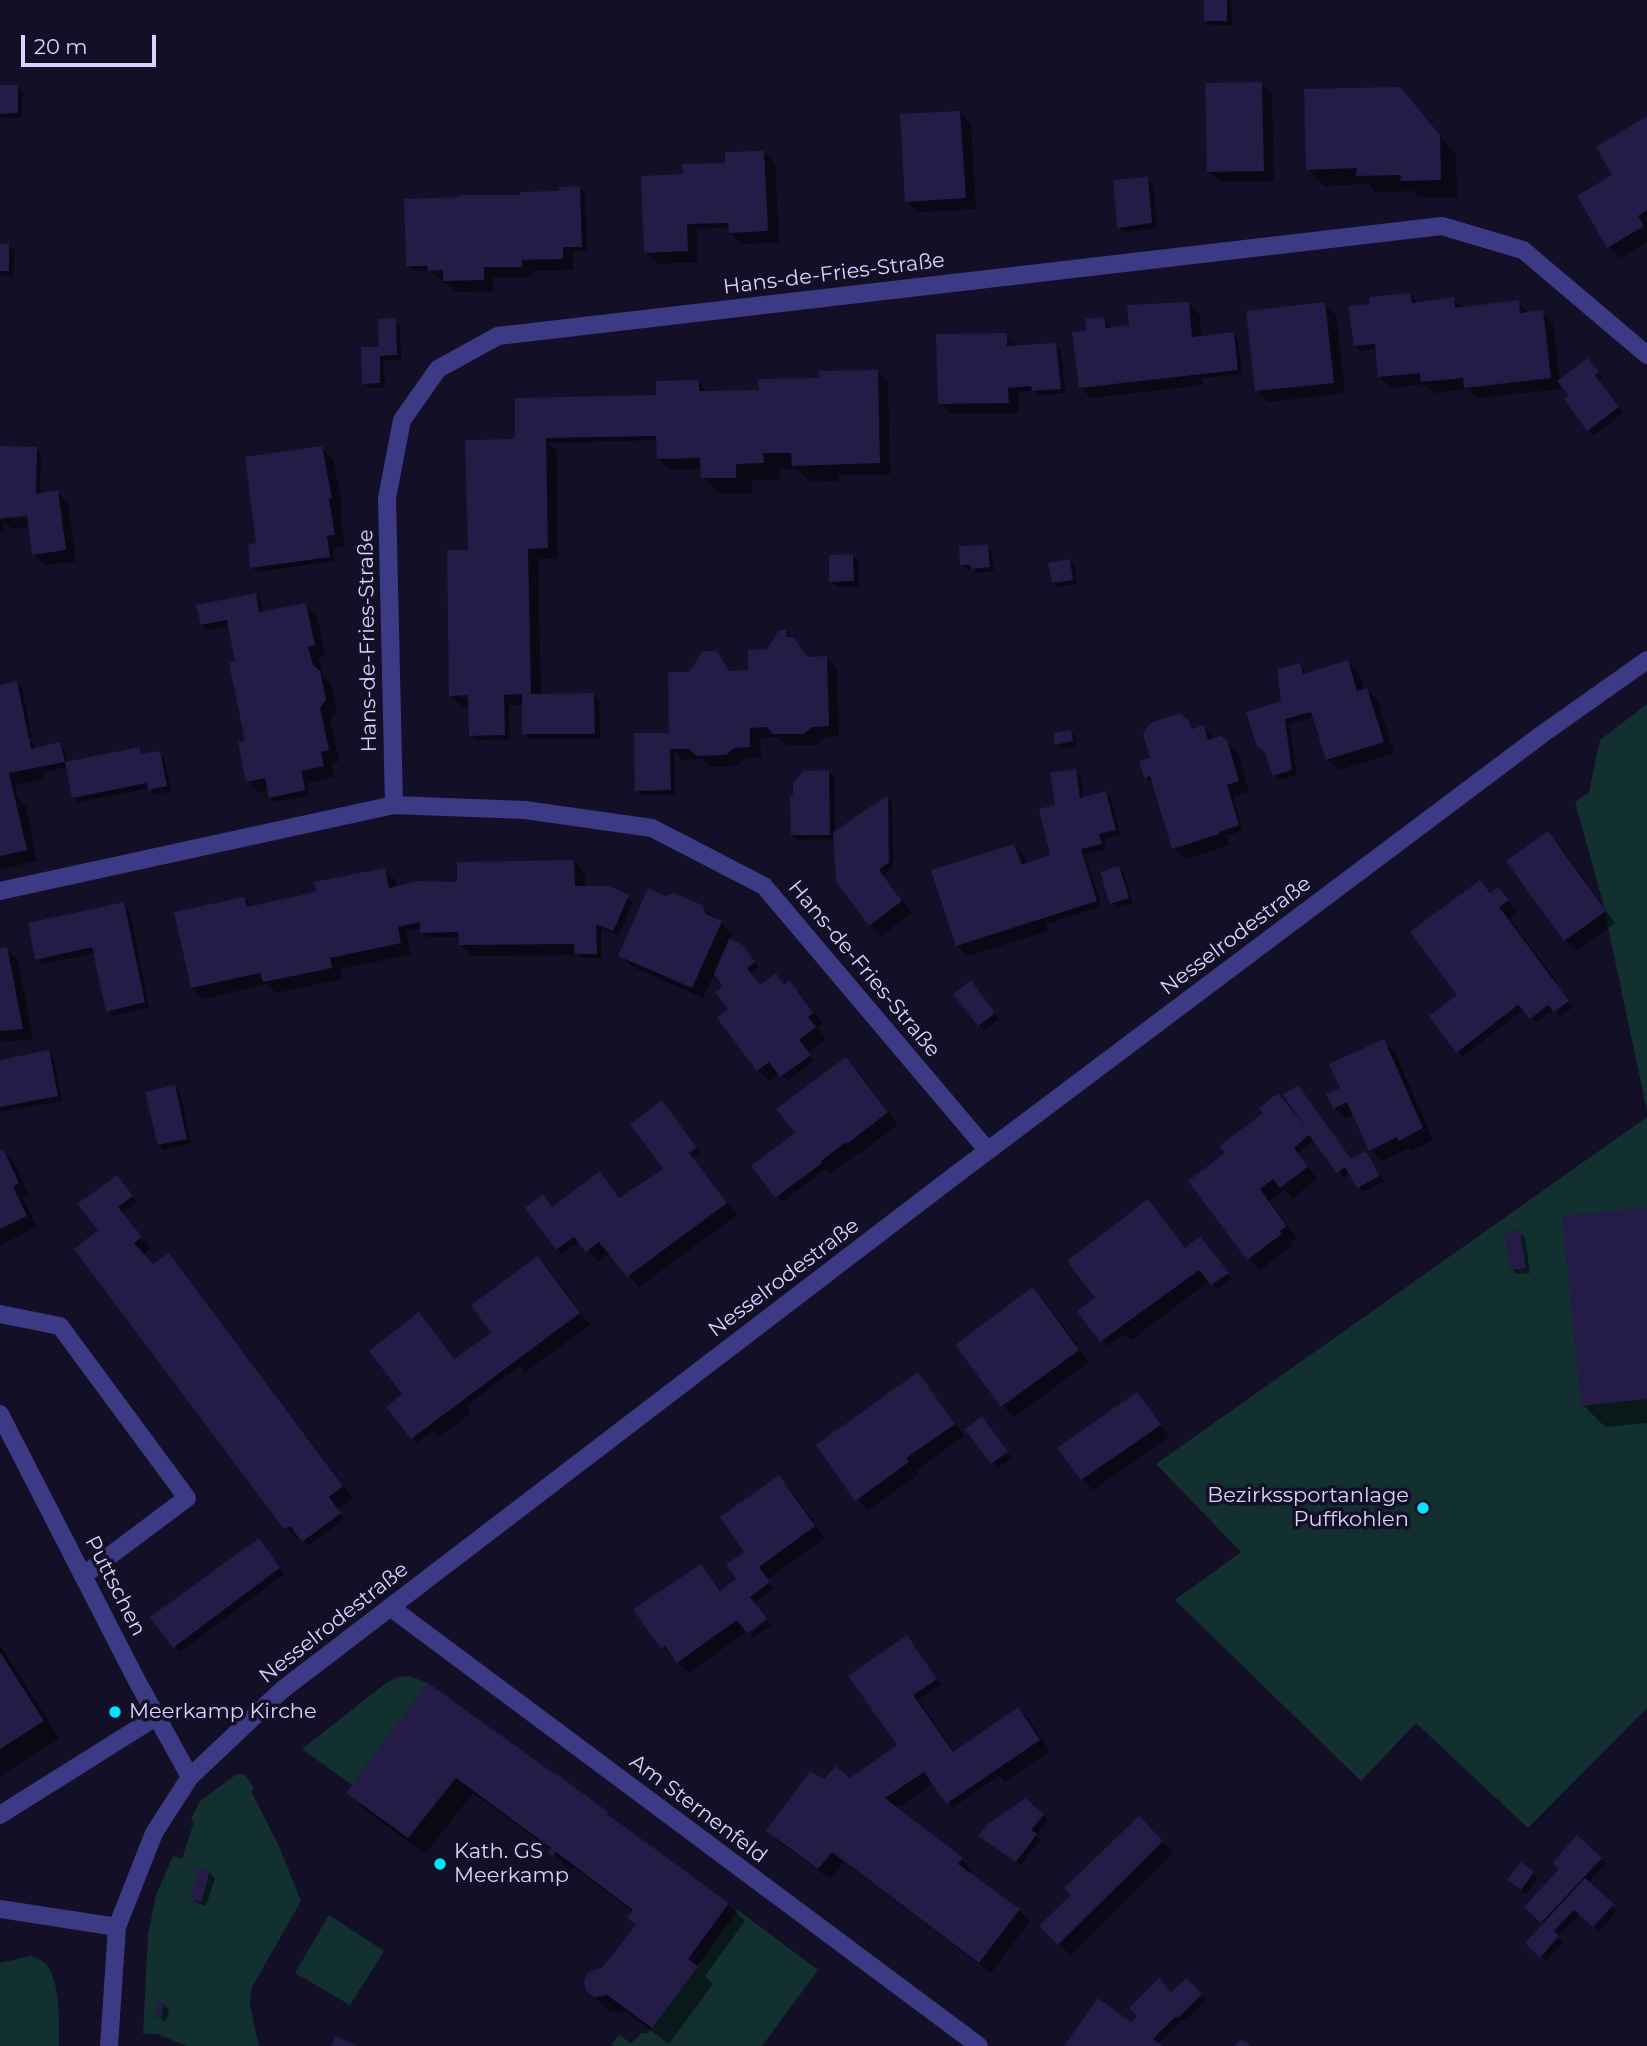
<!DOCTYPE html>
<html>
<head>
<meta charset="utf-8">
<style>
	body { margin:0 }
	#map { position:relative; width:1647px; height:2046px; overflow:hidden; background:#130f26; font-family:Montserrat,sans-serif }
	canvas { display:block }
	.scale { position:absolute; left:21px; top:35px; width:135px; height:32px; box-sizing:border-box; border:4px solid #d9d4ff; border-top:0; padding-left:9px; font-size:21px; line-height:24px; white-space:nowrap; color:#d9d4ff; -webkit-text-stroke:5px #130f26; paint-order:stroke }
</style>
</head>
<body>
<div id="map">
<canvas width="1647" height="2046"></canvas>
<div class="scale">20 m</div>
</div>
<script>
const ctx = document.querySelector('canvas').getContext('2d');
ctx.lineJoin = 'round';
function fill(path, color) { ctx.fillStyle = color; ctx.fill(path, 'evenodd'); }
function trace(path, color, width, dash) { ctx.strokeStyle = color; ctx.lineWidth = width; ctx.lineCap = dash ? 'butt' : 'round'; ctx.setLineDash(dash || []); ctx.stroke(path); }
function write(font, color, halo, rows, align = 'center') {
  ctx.font = font + ' Montserrat,sans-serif'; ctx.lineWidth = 7; ctx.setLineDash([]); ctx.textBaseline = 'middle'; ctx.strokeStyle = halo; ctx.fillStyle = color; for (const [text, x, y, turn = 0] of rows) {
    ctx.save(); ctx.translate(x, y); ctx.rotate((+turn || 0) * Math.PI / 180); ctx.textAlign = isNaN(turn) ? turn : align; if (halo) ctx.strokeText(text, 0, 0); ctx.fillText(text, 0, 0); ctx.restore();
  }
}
const green = new Path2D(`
	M1647,704V1111L1602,899L1575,802L1589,792L1600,740Z
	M1647,1117V1708L1528,1828L1416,1723L1361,1781L1175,1600L1241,1552L1156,1464Z
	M409,1676L428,1683L352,1785L302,1749L386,1683L398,1677Z
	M237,1774L245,1775L254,1788L251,1791L279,1846L301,1901L251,1989L250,2006L259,2046H186L158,2034H143L148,1935L156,1895L173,1856L182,1859L194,1822L191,1819L200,1801Z
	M738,1910L818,1970L762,2046H615L611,2044L619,2035L631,2043L642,2033H648Z
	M329,1915L384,1951L350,2005L295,1973Z
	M31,1956C36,1958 43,1961 46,1964C61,1982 59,2023 59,2046H0V1963Z`);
const shadow = new Path2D(`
	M1206,0H1228L1231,3L1232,25L1211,26L1206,20Z
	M1261,84L1272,95L1274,181L1220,182L1209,171Z
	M0,87H18L23,92L22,118H0Z
	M1399,89L1456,154L1457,197H1419L1413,191L1375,192L1368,184L1324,186L1308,169Z
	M960,113L971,124L976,209L918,212L907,201Z
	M1647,118V242L1620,258L1609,247L1614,176Z
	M764,152L775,164L779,242L741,244L730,232V227L697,229L698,262L657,264L646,252L685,176Z
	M1147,179L1153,184L1157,228L1124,232L1119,227Z
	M580,188L585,193L587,251H573V270L532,271L533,277H494V291L456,292L430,270L413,271L408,265L522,197L561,193Z
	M0,245L9,246L14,251L13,276L0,275Z
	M1410,295L1419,304L1453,299L1463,309L1518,302L1529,313L1542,312L1553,323L1560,380L1593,365L1602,378L1598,381L1623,413L1594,435L1566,399L1571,396L1561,383V389L1477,398L1468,389L1434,393L1425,384L1391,388L1380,377L1377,349L1360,351L1355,346L1372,306Z
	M1189,304L1200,315L1201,338L1233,334L1238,339L1242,374L1203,378V385L1091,398L1080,387L1088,332L1103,319L1113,329L1131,327Z
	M1324,304L1336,315L1345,393L1268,402L1257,390Z
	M395,320L400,325L401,360H384L385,388H369L364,383Z
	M1006,335L1018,347L1056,345L1061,350L1065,393L1039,395L1034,390L1019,392V413L951,414L940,403Z
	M877,371L888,382L890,474L839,475V481L810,482L797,469H779L780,480H752V494H720L703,477V469L670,470L658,459V440L548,443L557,451L558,559H538L541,696L594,695L599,700L600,738H529L524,733V705H509L510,739L476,740L471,735L470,706H462L451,695L469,551L520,441L698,382L709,393L760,391ZM460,694H477V697H460Z
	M0,448L36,449L41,454L40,495L57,492L68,503L76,561L45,565L34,554L30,527L12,529L4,521L3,533H0ZM36,512V516L10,519V516Z
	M322,448L333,459L343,509L340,510L345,546L333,548L334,561L257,572L252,567L255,545Z
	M987,547L992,552L994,571L978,573L974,569L967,570L962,564Z
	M853,556L858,561L859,586H836L831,581Z
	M1070,561L1075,566L1077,584L1059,587L1053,582Z
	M255,595L260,600L263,614L305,605L317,616L325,656L318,658L323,675L331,684L337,711L330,720L339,761L332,763L335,777L307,783L309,795L276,802L270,797L269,790L258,792L247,781V742L238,663L230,625L207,630L202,624Z
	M786,631L799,644L808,659L826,658L837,669L839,736L824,737L816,745H786L779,737L760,738L761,758H745L737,766L709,767L702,759L683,760L674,751L675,795H642L637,790L669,734L690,673L716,653L730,673L750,672Z
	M1348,662L1359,674L1364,691L1367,690L1378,701L1394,753L1339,770L1327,759L1314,717L1289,724L1297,775L1279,780L1274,775L1267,753L1258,746L1283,702L1300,665L1306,675Z
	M17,683L22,688L32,738L5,744V747L32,741L36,749L59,744L64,749L68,763L139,749L144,754L159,753L164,758L171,791L155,795L149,788L78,802L73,797L67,767L43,772L44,779L15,785L17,797L26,806L37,861L0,869V687Z
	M1188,723L1195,730L1204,727L1215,739L1226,741L1238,753L1249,792L1233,796L1243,830L1226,836L1229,845L1185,859L1174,848L1156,788L1146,777L1141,762L1152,759Z
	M1071,732L1076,737L1077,746L1062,749L1057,744Z
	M1075,771L1080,776L1084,799L1106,793L1111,799L1120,835L1103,839L1106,849L1085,854L1101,906L1046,924L1048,931L968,956L957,945L1014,846L1018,850L1014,851L1019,866H1023L1018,850L1025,857L1027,864L1052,856L1057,806Z
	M829,772L834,777L835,834L888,798L892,802L893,867L883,875L912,913L881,936L870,925L836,839L798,840L792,834L794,797Z
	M1547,833L1559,844L1615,923L1576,951L1565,940Z
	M574,861L585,873V888H609L628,897L633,902L619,935L601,928V958H582L578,955L472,956L461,945L460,937H427L422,932V928L406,931L411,954L340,969L342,979L276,993L267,984L203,999L192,988L244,898L253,907L318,894L384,870L396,881L397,888L456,884Z
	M1119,868L1124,873L1133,903L1117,908L1112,903Z
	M1480,883L1492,894L1498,889L1518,912L1509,919L1556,980L1554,982L1573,1007L1560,1016L1554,1009L1536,1022L1524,1009L1462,1057L1431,1016L1459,996Z
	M664,898L701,906L721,923L732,934L729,941L748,952L759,968L751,973L761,987L776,976L786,986L790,983L801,994L823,1024L818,1028L826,1039L808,1052L814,1061L787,1081L779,1073L769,1081L758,1070L730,1010L725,986L715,973L703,998L631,966L620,955Z
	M123,904L129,909L149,1007L113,1016L108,1011L95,953L42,964L37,959Z
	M6,949L18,960L33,1039L0,1042V950Z
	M976,988L999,1019L984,1030L979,1025Z
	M1383,1041L1395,1052L1433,1140L1411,1151L1409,1148L1382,1161L1371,1150L1354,1114L1346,1119L1335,1108L1342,1089Z
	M48,1052L53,1057L62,1101L0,1112V1061Z
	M846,1059L857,1070L898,1124L859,1154L858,1153L831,1173V1175L825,1169L782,1202L753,1166L797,1133Z
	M175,1087L180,1092L191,1143L164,1150L159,1145Z
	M1301,1118L1352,1161L1366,1153L1384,1181L1363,1192L1350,1172L1344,1177L1339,1172L1315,1140L1298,1153L1317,1179L1293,1198L1284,1190L1270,1201L1297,1238L1290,1243L1292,1246L1260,1270L1249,1259L1190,1181Z
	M0,1149L14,1162L29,1195L23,1198L37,1227L0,1245Z
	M697,1149L700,1153L692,1158L737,1215L639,1287L610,1253L598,1262L580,1241L562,1254L557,1249L553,1209L600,1174L621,1199L666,1169L686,1152L689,1154Z
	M122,1183L137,1202L122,1213L151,1249L143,1255L154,1266L168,1255L179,1266L353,1498L337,1509L344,1519L308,1546L300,1537L297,1539L286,1528L77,1249L101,1231Z
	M1148,1202L1186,1249L1205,1243L1232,1279L1217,1289L1209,1281L1131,1340L1125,1334L1107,1346L1080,1311L1094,1301Z
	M1647,1209V1423L1605,1427L1583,1405Z
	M1519,1232L1525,1237L1530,1273L1517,1274L1512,1269Z
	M538,1258L549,1269L590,1325L525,1372L519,1366L466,1406L471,1413L439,1437L433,1431L417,1443L412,1438L455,1361L491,1335Z
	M1033,1289L1044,1300L1089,1362L1014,1417L1003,1406L957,1345Z
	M917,1375L928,1386L964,1436L916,1470L919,1474L868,1510L857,1499Z
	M1137,1395L1170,1436L1093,1490L1082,1479Z
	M987,1424L1012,1458L997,1468L992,1463Z
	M779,1478L790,1489L825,1538L768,1579L774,1588L754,1603L750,1633L747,1631L689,1673L662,1647L701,1566L722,1592L738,1579L744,1554Z
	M263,1545L284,1574L180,1652L153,1618Z
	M767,1621L771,1625L754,1637L750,1634Z
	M912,1642L941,1684L918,1700L955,1752L1018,1709L1029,1720L1050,1751L1005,1782L999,1776L952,1808L934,1783L896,1809L961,1859L972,1870L969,1874L1019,1910L1030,1921L991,1973L844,1862L830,1879L779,1842L768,1831L825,1781L850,1780L900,1746Z
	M0,1645L59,1738L0,1776Z
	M429,1685L607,1813L618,1824L728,1904L745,1921L705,1976L713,1984L669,2044L625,2011L619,2013L609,2011L587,1989L638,1926L634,1912L573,1867L570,1871L551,1850L473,1793L425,1854L364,1809L348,1793Z
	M1025,1800L1048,1820L1036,1836L1040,1840L1021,1866L980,1836Z
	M1139,1818L1173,1853L1070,1955L1042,1926L1073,1895Z
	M1578,1838L1606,1864L1588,1883L1617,1911L1599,1931L1580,1914L1558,1937L1563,1943L1546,1961L1528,1943L1545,1924L1527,1907L1562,1869Z
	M1521,1864L1538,1878L1526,1894L1514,1885Z
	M209,1872L215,1878L206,1906L197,1903L191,1898Z
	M1186,1981L1206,2000L1184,2022L1182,2020L1157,2044L1159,2046H1066L1139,2030Z
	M164,2004L169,2010L166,2022L156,2016Z`);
const building = new Path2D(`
	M1204,0H1227V21H1204Z
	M1262,82L1264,171L1207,172L1205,83Z
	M0,85H18V113L0,114Z
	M1400,87L1440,135L1441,180L1400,181L1401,175L1356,176L1357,168L1306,170L1304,89Z
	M960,111L966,198L905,202L900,114Z
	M1647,116V210L1638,216L1644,226L1607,248L1577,196L1612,175L1596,147Z
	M764,151L768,231L729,233L728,223L687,224L688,251L644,253L641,176L683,174L682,164L725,163V152Z
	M1148,177L1152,223L1117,228L1113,180Z
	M580,186L582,247H563V259L522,260V267H484V280L443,281V270L428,271L427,266H406L404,199L459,197V195H520V192L559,191V187Z
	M0,244H9V271H0Z
	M1410,293L1412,303L1454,297L1455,308L1519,300L1520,313L1543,310L1551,378L1464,388L1463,378L1421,382L1420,373L1378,377L1375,344L1354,346L1348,306L1370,304L1369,297Z
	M1189,302L1192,337L1234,332L1238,370L1079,388L1072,332L1086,331L1085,319L1104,317L1106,328L1129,325L1127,305Z
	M1325,302L1334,383L1255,391L1246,311Z
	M396,318L397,355L380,356V383L362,384L361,347H379L378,319Z
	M1007,333V346L1056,343L1061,389L1032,391L1031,386L1008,388L1009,403L938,404L936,334Z
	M1588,358L1599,372L1595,375L1619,407L1587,431L1564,399L1568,395L1557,381Z
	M878,370L880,463L792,466L791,453H763L764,463L736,464V478H701L700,458L657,459L656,436L546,438L548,548L528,549L531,694L594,693L595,734H522V694L504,695L505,735L469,736L468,695L449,696L447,550H468L465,440L515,439V398L656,395V381L699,380V391L759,390L758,379L819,378V371Z
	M0,446L37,447L36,494L58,490L66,550L32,555L27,515L0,519Z
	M322,446L332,498L329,499L335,535L327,536L330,557L250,568L248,544L256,543L245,457Z
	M988,545L990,567L971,569V565H960L959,546Z
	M853,554L854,581L829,582V555Z
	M1070,559L1073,580L1052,583L1048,563Z
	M256,593L259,612L306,603L315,645L308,647L313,665L320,671L326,699L320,708L329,750L321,752L324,766L302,771L305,790L269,798L265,778L246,782L238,742L245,741L229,663L235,661L227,620L201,625L196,605Z
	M779,630H786L787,637H794L807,657L827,656L829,726L812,727L804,734H773L767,727L750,728V747L734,748L726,755L697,756L689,749H670L671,790L635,791L634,733H669L668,672H689L702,652L709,651H717L729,671L748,670V650L767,649Z
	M1348,660L1357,691L1367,688L1384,742L1326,760L1311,712L1285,719L1292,770L1273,776L1264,751L1257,747L1246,712L1281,701L1277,669L1300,663L1303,674Z
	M17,681L31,749L60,742L65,762L140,747L141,754L160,751L167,786L148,790L147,783L72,798L65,762L9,773L27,850L0,856V685Z
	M1180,713L1189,721L1192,729L1204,725L1208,740L1221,736L1227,740L1239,781L1227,785L1239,825L1219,832V834L1172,849L1150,776L1144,778L1139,761L1150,758L1143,734L1150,723Z
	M1071,730L1073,741L1055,745L1053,733Z
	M1076,769L1080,798L1106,791L1116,830L1099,834L1102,844L1081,849L1097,901L956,946L931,870L1014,844L1021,865L1050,855L1039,809L1055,805L1050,773Z
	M829,770L830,835H791L790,795H793V782L804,771Z
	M888,796L889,862L879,870L902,901L869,926L836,882L833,833L862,812Z
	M1548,831L1606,911L1564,941L1506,861Z
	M574,860L575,886H609L629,895L613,931L596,924L597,954H575L574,944L459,945L458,932L420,933V922L398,927L401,943L330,958L332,968L263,982L260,973L191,988L174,912L244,897L247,907L316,892L314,882L385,868L389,888L419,881L457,882V862Z
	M1119,866L1129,898L1110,904L1100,872Z
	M1480,880L1490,893L1498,887L1509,900L1499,907L1569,1001L1554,1012L1548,1005L1530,1019L1518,1005L1456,1053L1429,1016L1457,995L1410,932Z
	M648,888L665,896L674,893L702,905L706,914L722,921L692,988L618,956Z
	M124,902L145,1002L106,1012L92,947L35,960L28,923Z
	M729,939L743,945L755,962L747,968L760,985L776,973L784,985L790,981L814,1013L808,1017L816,1027L799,1040L811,1055L780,1077L769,1062L757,1071L717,1018L728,1009L715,992L723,986L714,974Z
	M7,947L23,1029L0,1031V948Z
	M971,980L995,1013L978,1026L953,994Z
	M1384,1039L1423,1128L1399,1141L1397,1137L1369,1151L1347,1102L1333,1109L1326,1094L1340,1088L1329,1064Z
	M49,1050L58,1096L0,1107V1060Z
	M846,1057L888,1112L847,1144L846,1142L821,1161L822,1163L775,1198L751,1166L795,1133L776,1109Z
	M175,1085L187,1139L158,1145L145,1092Z
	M1298,1085L1351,1159L1366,1151L1380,1176L1357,1188L1345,1167L1337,1173L1309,1135L1294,1148L1308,1167L1280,1188L1273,1179L1260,1189L1287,1226L1280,1231L1282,1234L1247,1260L1188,1181L1225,1153L1219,1146L1263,1113L1259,1108L1278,1093L1306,1127L1283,1095Z
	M662,1100L696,1147L689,1153L727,1203L627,1277L599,1242L586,1252L574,1237L556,1250L525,1208L543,1194L552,1207L600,1171L619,1198L663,1169L630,1124Z
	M3,1149L19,1183L13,1186L27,1216L0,1229V1150Z
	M117,1175L133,1196L118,1207L142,1237L134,1243L153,1264L169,1253L343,1486L329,1497L341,1513L302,1542L290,1526L284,1529L74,1249L98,1230L77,1204Z
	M1148,1199L1185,1248L1200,1236L1229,1273L1211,1285L1199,1270L1100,1342L1077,1311L1095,1298L1067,1261Z
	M1647,1207V1399L1581,1406L1562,1216Z
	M1520,1230L1526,1268L1510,1270L1504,1232Z
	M538,1256L580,1313L411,1439L386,1407L402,1394L369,1351L419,1312L454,1359L491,1333L471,1305Z
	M1033,1287L1079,1350L1001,1407L955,1345Z
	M918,1372L955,1424L906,1458L909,1462L855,1501L816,1445Z
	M1137,1392L1161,1425L1081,1480L1057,1448Z
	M982,1416L1008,1452L991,1464L965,1429Z
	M779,1475L815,1526L759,1567L770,1582L750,1597L767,1619L747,1633L737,1620L677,1663L665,1646L661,1649L633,1609L701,1564L720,1591L736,1579L726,1565L744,1552L720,1517Z
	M259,1538L280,1568L173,1648L150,1617Z
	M907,1635L937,1679L913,1695L953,1752L1018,1707L1040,1740L946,1804L924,1772L885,1798L963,1858L958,1864L1020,1909L979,1963L832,1852L818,1869L766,1831L810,1771L824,1779L836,1766L850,1778L897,1745L848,1676Z
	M0,1652L44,1721L0,1749Z
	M428,1683L556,1775L557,1774L608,1812L607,1814L729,1903L688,1959L698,1966L652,2028L607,1995L596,1997L590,1995L586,1990L584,1981L588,1972L602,1968L636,1925L627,1918L633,1910L556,1852L553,1856L548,1852L551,1848L456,1778L408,1838L346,1793Z
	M1025,1798L1044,1814L1031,1830L1037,1834L1016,1862L978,1836L988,1824Z
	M1139,1816L1163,1841L1058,1945L1039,1926L1071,1895L1064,1888Z
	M1577,1835L1602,1858L1541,1923L1524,1907L1559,1869L1553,1862Z
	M1521,1862L1534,1872L1521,1890L1507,1880Z
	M199,1867L210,1871L201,1902L189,1899Z
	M1585,1878L1614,1904L1593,1927L1574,1910L1554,1931L1559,1936L1540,1958L1525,1943Z
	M1159,1978L1171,1992L1186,1978L1202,1994L1178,2018L1176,2016L1153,2039L1163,2046H1064L1098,1998L1131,2022L1137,2016L1129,2008Z
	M158,2001L164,2003L161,2018L154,2016Z
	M336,2036L357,2046H331Z
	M1241,2039L1251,2046H1235Z`);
const service = new Path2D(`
	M0,1314L60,1326L187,1498L84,1575
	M0,1815L156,1717`);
const minor = new Path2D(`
	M394,805L387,498L402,420L438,369L498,336L1442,226L1523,250L1647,355
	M0,891L394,805L525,810L652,828L764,886L988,1151
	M0,1414L137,1681L190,1777
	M390,1607L979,2046
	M0,1909L117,1927
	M109,2046L117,1927L154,1833L190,1777L282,1690L958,1173L1541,735L1647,660`);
const markers = [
	[1423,1508,7,"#00e5ff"],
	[115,1712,7,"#00e5ff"],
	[440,1864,7,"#00e5ff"]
];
const streetNames = [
	["Hans-de-Fries-Straße",834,274,-7],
	["Hans-de-Fries-Straße",368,641,-91],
	["Nesselrodestraße",1236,936,-37],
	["Hans-de-Fries-Straße",864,969,50],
	["Nesselrodestraße",784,1278,-37],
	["Puttschen",115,1586,63],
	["Nesselrodestraße",334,1623,-38],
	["Am Sternenfeld",698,1809,37]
];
const poiNames = [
	["Bezirkssportanlage",1409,1496,"right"],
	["Puffkohlen",1409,1520,"right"],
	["Meerkamp Kirche",129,1712],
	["Kath. GS",454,1852],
	["Meerkamp",454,1876]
];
fill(green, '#12302f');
fill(shadow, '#0007');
fill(building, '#241b47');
trace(service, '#3d3a85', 18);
trace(minor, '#3d3a85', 18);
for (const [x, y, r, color] of markers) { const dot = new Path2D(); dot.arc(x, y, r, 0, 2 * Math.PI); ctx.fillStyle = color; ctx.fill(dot); trace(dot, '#130f26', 2.5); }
write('21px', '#d9d4ff', '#130f26', streetNames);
write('21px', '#d9d4ff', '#130f26', poiNames, 'left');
</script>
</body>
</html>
